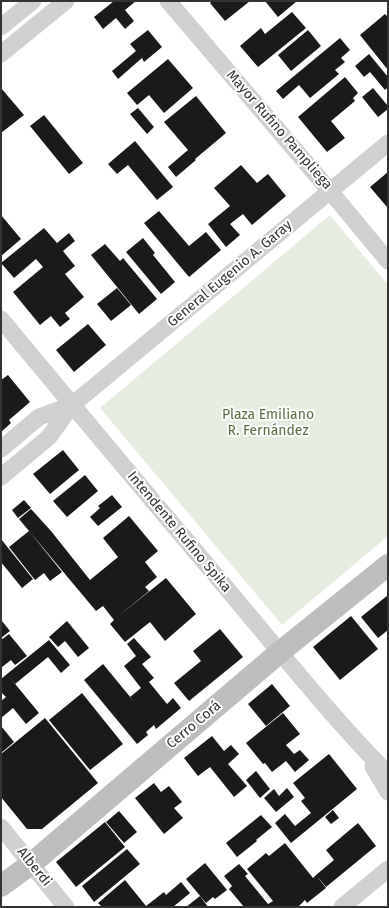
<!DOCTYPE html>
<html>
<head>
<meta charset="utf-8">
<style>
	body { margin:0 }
	#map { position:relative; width:389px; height:908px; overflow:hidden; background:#fff; font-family:"Fira Sans",sans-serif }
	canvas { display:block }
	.frame { position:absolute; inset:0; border:2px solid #333; pointer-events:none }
</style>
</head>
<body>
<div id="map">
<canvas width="389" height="908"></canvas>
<div class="frame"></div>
</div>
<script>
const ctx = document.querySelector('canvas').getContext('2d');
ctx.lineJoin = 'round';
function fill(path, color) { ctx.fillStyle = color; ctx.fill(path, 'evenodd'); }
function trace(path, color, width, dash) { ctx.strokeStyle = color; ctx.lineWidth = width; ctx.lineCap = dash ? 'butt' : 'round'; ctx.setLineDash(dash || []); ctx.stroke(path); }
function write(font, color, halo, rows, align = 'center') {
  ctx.font = font + ' "Fira Sans",sans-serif'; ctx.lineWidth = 4; ctx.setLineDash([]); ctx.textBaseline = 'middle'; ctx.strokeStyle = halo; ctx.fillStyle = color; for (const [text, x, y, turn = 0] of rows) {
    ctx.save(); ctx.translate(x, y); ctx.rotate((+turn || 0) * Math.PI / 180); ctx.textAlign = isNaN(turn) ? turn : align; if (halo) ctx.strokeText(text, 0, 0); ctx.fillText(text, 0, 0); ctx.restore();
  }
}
const green = new Path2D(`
	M330,215L388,285V536L282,625L100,408Z`);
const building = new Path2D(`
	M114,1H136L125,10L134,21L125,29L116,18L103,29L94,17Z
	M212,1H250L225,21L210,3Z
	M265,1H297L278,17Z
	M292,12L306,28L258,67L240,46L261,28L265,34Z
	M385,14L388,17V70L360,35Z
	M148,30L162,47L144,62L142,58L118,79L112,71L136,51L130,44Z
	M308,30L321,46L291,71L278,55Z
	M340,38L350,50L341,58L345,62L335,70L339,74L310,98L299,85L283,99L276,91Z
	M369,54L388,77V87L385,90L370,72L364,77L355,66Z
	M168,59L193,88L164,113L149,95L137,105L127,93Z
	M345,77L358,93L353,98L355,101L331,121L345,138L327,152L298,117Z
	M1,88L24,115L1,133Z
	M373,88L388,106V109L378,117L362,97Z
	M196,96L226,133L195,159L196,160L176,177L168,167L188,150L164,122Z
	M138,108L154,127L147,134L130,114Z
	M44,115L83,163L69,174L30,126Z
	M135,141L173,187L157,200L128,165L117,174L108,164Z
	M241,165L257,183L268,174L286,196L252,225L243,214L230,224L240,235L226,247L208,224L230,206L214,188Z
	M388,172V206L387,207L370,187Z
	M159,211L189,246L206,232L221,250L189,277L144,223Z
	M1,215L21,239L1,256Z
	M44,228L57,243L69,233L75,241L63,251L75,266L65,274L84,297L65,313L70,319L60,327L51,316L40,325L13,292L43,267L36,259L14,278L1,263Z
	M143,238L155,253L153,255L175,282L161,294L126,252Z
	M105,244L120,261L123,258L157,299L139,314L91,255Z
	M117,288L131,305L111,321L97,304Z
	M88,324L106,345L74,372L56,350Z
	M8,375L30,402L9,420L11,423L1,432V380Z
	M63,450L79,470L50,494L33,474Z
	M85,475L98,491L67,517L53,501Z
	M112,495L122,507L98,526L90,517L100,508L98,506Z
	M24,500L31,508L18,518L12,510Z
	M31,509L51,531L90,580L118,557L103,538L129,516L158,551L145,562L157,577L145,587L149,591L116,618L166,578L196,614L165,641L150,622L125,642L110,624L114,620L103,606L96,611L19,519Z
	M29,531L62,572L50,581L44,573L35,580L9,547Z
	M1,539L33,579L22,588L1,562Z
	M388,595V630L378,638L361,617Z
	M351,616L378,649L340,680L313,647Z
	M2,621L10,631L1,638V623Z
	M67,621L89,648L78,657L65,641L58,647L49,637Z
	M220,629L243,657L189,701L174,683L201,661L193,651Z
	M9,634L27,656L15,665L11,660L2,667L1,665V640Z
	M134,638L151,657L142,664L154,678L149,682L167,704L173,698L181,708L156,729L154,725L146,732L148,735L137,744L84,680L103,664L136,704L130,697L141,688L124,666L136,656L127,644Z
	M49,640L70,665L61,673L48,657L15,684L7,674Z
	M7,674L39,713L26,724L13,708L1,718V701L6,697L1,692V679Z
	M272,684L290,706L266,726L248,704Z
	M82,693L123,744L90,770L49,720Z
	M283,713L300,734L286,745L294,754L300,750L309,760L295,772L286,761L272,772L265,763L263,764L246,743Z
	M45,718L98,783L42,829H27L1,797V754Z
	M1,726L14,742L1,753Z
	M212,736L224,751L231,745L239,754L228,764L247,786L234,797L210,767L198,776L184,758Z
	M329,754L357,789L291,843L275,823L285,814L295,826L311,813L301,801L305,798L293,783Z
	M256,771L270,789L260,798L246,780Z
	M154,783L161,792L169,786L182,802L174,808L183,818L164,834L135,798Z
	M287,788L294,797L276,812L264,798L274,789L279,796Z
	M333,810L339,818L331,824L325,817Z
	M119,811L137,832L124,843L106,822Z
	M261,815L272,827L256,840L257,841L237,857L226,843Z
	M105,822L125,847L76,887L56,862Z
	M358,823L376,846L326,887L316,875L334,860L326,850Z
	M285,843L313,878L316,875L326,888L307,903L305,900L298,907H295L294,906L292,907H244L229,889L232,886L224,876L239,864L248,874L245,876L268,904L273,901L247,869L266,853L269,856Z
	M127,849L140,864L94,902L82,886Z
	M205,863L227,890L215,899L213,897L206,903L186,879Z
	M125,880L146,906L164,892L166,895L181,882L190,893L173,907H102L98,903Z
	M200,896L208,907H186Z`);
const street = new Path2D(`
	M168,1L330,191L388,261
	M1,27L33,1
	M1,54L66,1
	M1,319C76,410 152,500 228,590C280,652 331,716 388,774
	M1,449L39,417L72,405
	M1,477L49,437L72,405L388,143
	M373,767L388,792
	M1,827L66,907
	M342,907L388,869`);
const secondary = new Path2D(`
	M1,886L31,864L280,652L388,565`);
const streetNames = [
	["Mayor Rufino Pampliega",279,130,49],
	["General Eugenio A. Garay",230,274,-40],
	["Intendente Rufino Spika",179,532,50],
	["Cerro Corá",194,725,-40],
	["Alberdi",34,867,51]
];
const parkNames = [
	["Plaza Emiliano",268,415],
	["R. Fernández",268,431]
];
fill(green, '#e6ecdf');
fill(building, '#1a1a1a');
trace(street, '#d0d0d0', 17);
trace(secondary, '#bdbdbd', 22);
write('14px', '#333', '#fff', streetNames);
write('14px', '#56703f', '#fff', parkNames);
</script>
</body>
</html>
